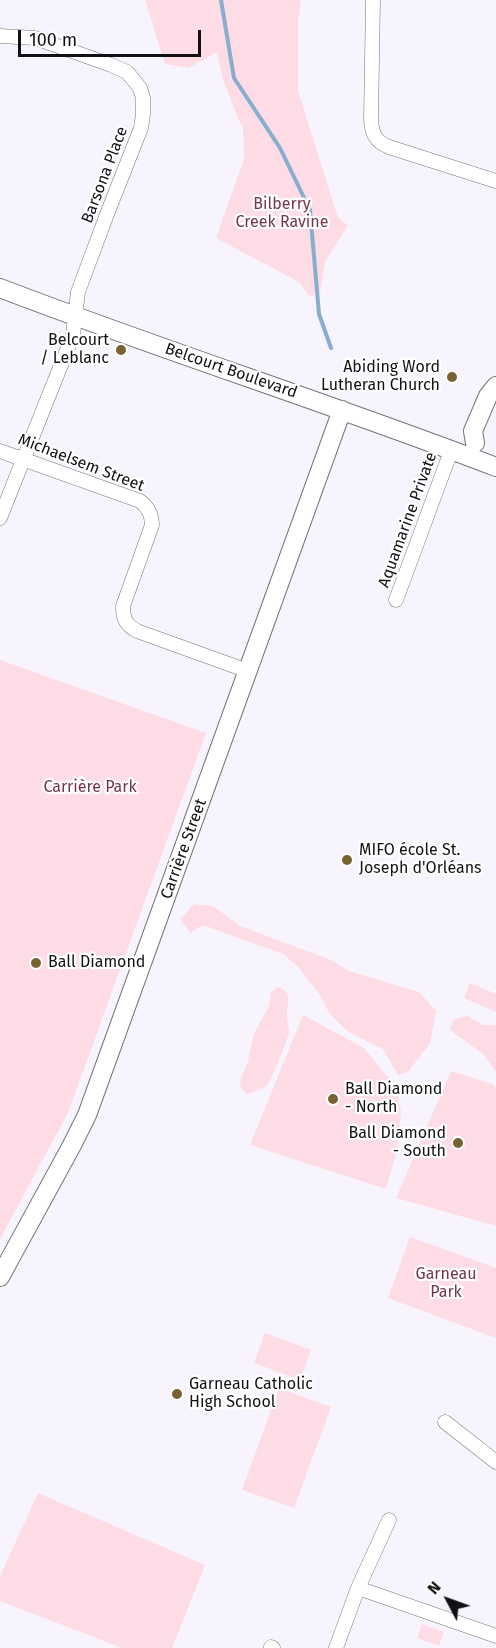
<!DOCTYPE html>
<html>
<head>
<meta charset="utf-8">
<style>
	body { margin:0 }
	#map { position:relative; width:496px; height:1648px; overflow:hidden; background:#f8f4fe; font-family:"Fira Sans",sans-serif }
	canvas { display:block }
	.north { position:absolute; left:418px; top:1570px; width:60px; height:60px; -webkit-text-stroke:4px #fff; paint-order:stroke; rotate:311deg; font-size:16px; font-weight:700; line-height:24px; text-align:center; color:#121014 }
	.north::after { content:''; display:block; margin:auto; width:21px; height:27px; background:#121014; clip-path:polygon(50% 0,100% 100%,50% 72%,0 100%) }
	.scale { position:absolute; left:18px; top:30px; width:183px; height:27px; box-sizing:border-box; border:3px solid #121014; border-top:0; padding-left:8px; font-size:18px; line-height:21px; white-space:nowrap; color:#121014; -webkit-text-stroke:4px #fff; paint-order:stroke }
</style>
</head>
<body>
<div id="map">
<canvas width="496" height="1648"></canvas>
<div class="north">N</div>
<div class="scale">100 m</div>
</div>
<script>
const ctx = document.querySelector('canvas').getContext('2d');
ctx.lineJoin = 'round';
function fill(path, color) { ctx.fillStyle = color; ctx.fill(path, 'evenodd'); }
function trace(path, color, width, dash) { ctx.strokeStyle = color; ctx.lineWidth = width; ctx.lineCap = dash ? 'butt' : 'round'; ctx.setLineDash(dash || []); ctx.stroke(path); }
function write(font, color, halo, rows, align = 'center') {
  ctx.font = font + ' "Fira Sans",sans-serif'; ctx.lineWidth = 4.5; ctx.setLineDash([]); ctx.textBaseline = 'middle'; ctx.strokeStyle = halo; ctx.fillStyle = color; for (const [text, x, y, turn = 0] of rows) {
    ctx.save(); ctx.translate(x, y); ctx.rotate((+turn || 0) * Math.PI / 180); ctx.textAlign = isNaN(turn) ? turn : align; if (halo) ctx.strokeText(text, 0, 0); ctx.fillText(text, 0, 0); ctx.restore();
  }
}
const green = new Path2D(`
	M145,0H301L298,21V91L338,218L348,225L325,262L320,293L310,297L299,282L216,238L244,159L243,127L240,123L223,80L217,52L189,68L165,64Z
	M0,660L206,733L68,1113L0,1239Z
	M194,904L213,906L240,926L331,960L349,971L419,992L436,1011L430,1043L408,1072L398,1075L383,1049L347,1031L329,1013L320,995L298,967L283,954L203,925L190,933L180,919Z
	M470,983L496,994V1012L464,998Z
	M277,987C294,992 287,1002 287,1013C286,1019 289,1026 289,1032C288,1039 272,1078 268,1084C262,1090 255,1092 247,1094L241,1089L240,1081L248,1061L253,1036L269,1006L271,992Z
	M303,1015L364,1048L396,1087L401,1112L397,1150L386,1189L250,1145Z
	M468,1016L483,1025H496V1072L483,1054L450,1030L454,1019Z
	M451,1071L492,1084L496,1088V1226L396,1198Z
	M410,1237L496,1268V1338L388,1298Z
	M265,1333L311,1350L300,1380L254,1363Z
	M279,1388L331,1407L294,1508L242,1490Z
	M38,1493L205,1565L172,1648H122L0,1601V1576Z
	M422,1624L444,1632L439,1646L417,1638Z`);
const stream = new Path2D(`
	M221,0L234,78L280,148L310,210L319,314L331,348`);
const minor = new Path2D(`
	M373,0L371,120C372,134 376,142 389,147L496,181
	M0,36L35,38L111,65L127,72L140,88L143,98V114L141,128L109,209L78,292L73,335L0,518
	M0,451L140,501C148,507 152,514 152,525L123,606C123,619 126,625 137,631L248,671
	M396,600L451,451
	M445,1422L496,1462
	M358,1588L496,1636
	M271,1647L273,1648
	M336,1648L358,1588L389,1520`);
const tertiary = new Path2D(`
	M0,288C164,351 332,404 496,467
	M475,443L473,431L488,396L496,386
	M0,1277L71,1147L87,1115L342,410`);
const markers = [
	[121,350,6,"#796232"],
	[452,377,6,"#796232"],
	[347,860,6,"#796232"],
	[36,963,6,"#796232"],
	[333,1099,6,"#796232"],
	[458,1143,6,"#796232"],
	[177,1394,6,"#796232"]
];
const streetNames = [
	["Barsona Place",105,175,-69],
	["Belcourt Boulevard",231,371,19],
	["Michaelsem Street",81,463,21],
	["Aquamarine Private",408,520,-70],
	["Carrière Street",184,849,-70]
];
const parkNames = [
	["Bilberry",282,205],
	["Creek Ravine",282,223],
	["Carrière Park",90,788],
	["Garneau",446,1275],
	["Park",446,1293]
];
const poiNames = [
	["Belcourt",109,341,"right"],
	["/ Leblanc",109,359,"right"],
	["Abiding Word",440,368,"right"],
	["Lutheran Church",440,386,"right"],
	["MIFO école St.",359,851],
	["Joseph d'Orléans",359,869],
	["Ball Diamond",48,963],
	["Ball Diamond",345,1090],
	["- North",345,1108],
	["Ball Diamond",446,1134,"right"],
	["- South",446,1152,"right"],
	["Garneau Catholic",189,1385],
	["High School",189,1403]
];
fill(green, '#fddce5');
trace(stream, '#88adcf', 4);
trace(minor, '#76727c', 15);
trace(tertiary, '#76727c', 20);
trace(minor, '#fff', 14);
trace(tertiary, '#fff', 18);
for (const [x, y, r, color] of markers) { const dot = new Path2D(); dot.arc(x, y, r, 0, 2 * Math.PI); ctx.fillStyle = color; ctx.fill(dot); trace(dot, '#fff', 2); }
write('16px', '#121014', '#fff', streetNames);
write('16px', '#74344a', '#fff', parkNames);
write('16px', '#121014', '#fff', poiNames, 'left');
</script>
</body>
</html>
